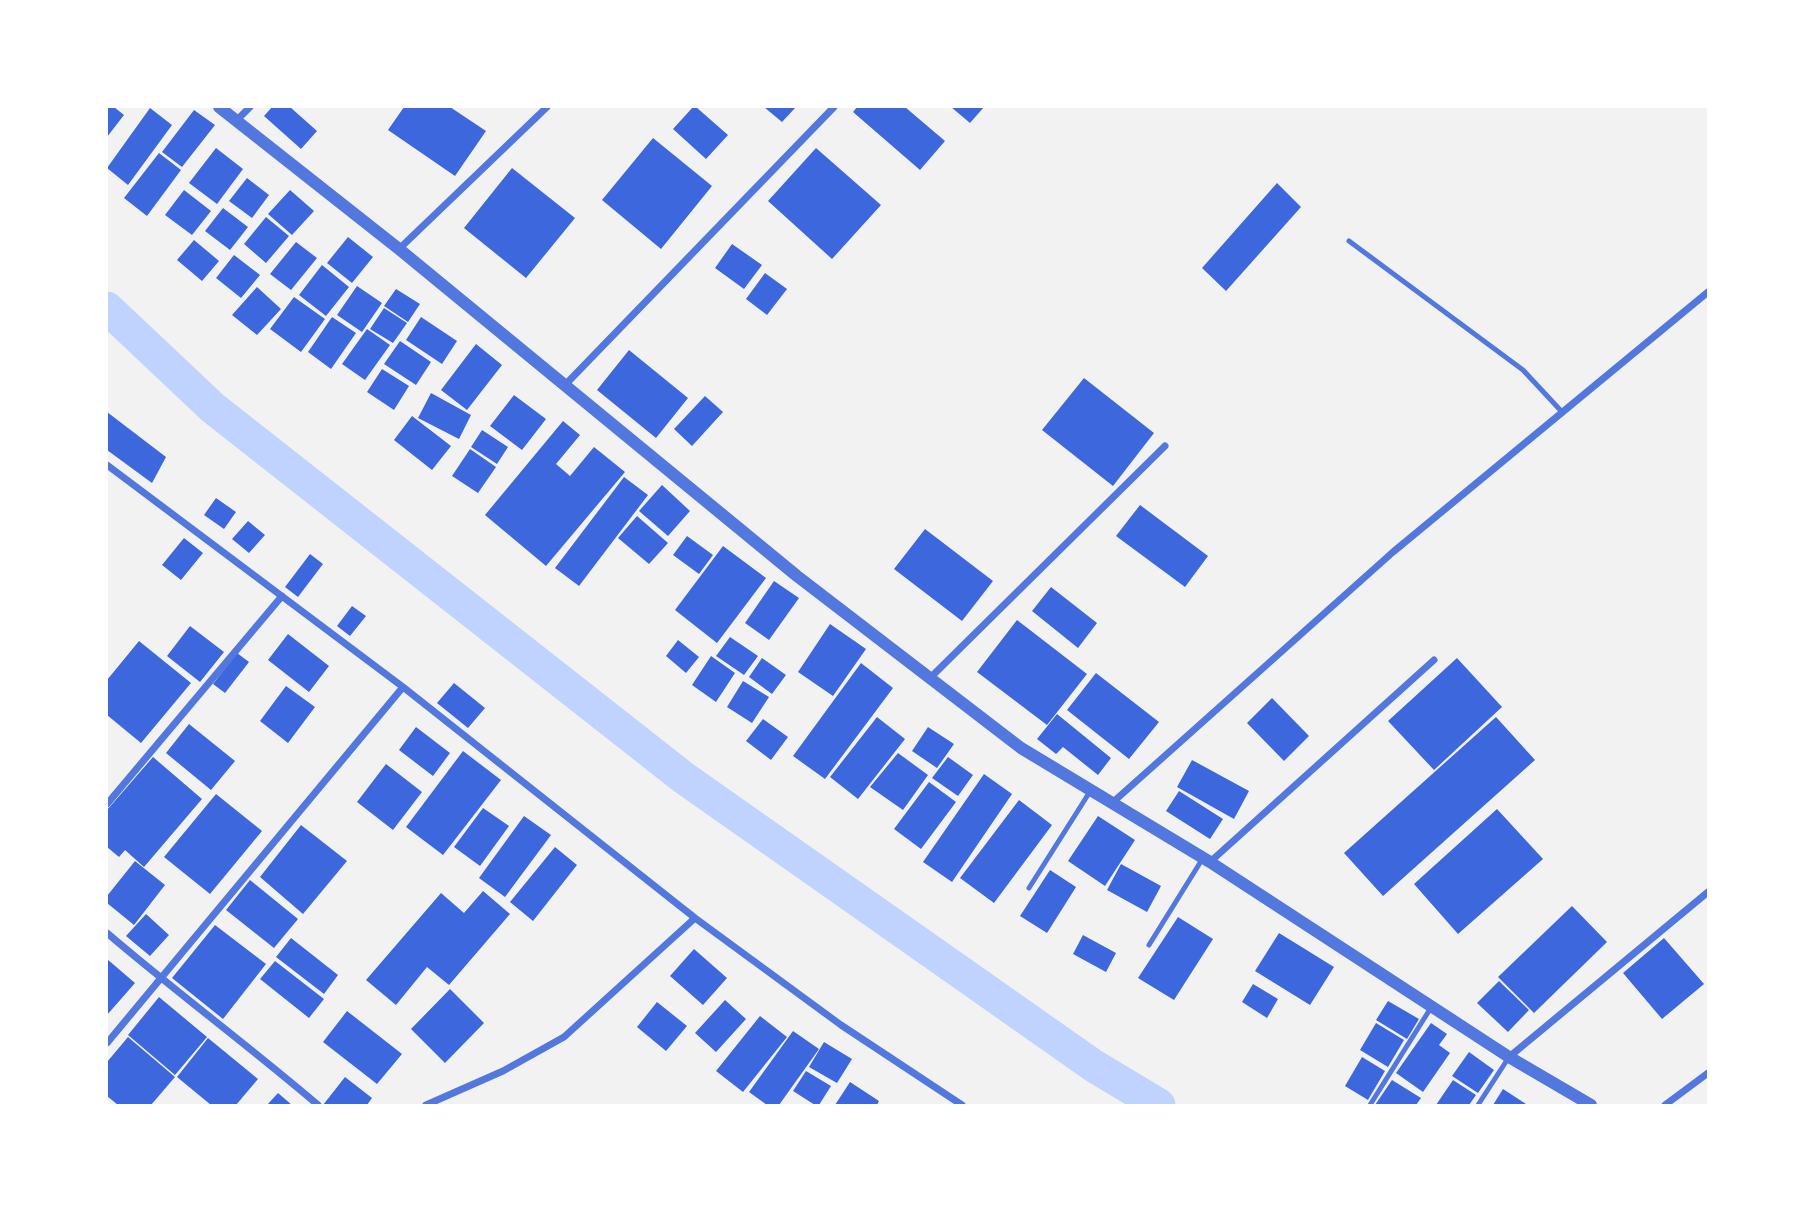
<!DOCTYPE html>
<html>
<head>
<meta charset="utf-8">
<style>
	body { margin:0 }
	#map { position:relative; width:1815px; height:1212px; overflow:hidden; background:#f2f2f2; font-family:"Times New Roman",serif }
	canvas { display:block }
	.frame { position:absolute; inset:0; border:108px solid #fff; pointer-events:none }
</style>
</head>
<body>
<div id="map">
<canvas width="1815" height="1212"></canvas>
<div class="frame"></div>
</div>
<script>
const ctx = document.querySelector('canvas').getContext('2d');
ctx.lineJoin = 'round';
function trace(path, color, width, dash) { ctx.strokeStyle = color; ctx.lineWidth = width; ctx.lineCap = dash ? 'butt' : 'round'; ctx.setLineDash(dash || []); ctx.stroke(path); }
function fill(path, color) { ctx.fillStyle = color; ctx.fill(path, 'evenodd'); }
const canal = new Path2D(`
	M107,308L213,408L684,778L1094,1066L1159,1105`);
const building = new Path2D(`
	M107,107H114L124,115L107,137Z
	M272,107H290L317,131L301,149L264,116Z
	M404,107H450L486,131L455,176L388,130Z
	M693,107H696L728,135L706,159L673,129Z
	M764,107H796L782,122Z
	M857,107H905L945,141L920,170L853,112Z
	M951,107H984L970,123Z
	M150,108L172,125L128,185L107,168Z
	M194,110L215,125L182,167L162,152Z
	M653,138L712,186L661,249L602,200Z
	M216,148L243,169L217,204L189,183Z
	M816,148L881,205L832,259L768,201Z
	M159,153L181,170L147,216L124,198Z
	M512,168L575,218L526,278L464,228Z
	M247,178L269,195L252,218L229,201Z
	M1277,183L1301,207L1226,291L1202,268Z
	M184,190L211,211L192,235L165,215Z
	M290,190L314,211L292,235L268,214Z
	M223,208L248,227L230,250L205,231Z
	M266,217L289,236L266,263L244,244Z
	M348,237L373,257L352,283L327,263Z
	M194,240L219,261L202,281L177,260Z
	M296,242L317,258L291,290L270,274Z
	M732,244L762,265L744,289L715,268Z
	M234,255L260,275L241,298L216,278Z
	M322,265L349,287L326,316L299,295Z
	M765,273L787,289L767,315L746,299Z
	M357,286L382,303L362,332L337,315Z
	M257,287L281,309L257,335L232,315Z
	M396,289L420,304L408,322L384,306Z
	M294,297L325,319L301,352L270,329Z
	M384,308L407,323L393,343L370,329Z
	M332,317L356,333L331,369L308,352Z
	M421,317L457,341L442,364L406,340Z
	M367,329L390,345L365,380L342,364Z
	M400,341L431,362L416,385L384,364Z
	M476,344L502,365L467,410L441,390Z
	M629,350L688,398L656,438L597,390Z
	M382,369L409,386L394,410L367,392Z
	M1084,378L1154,433L1113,486L1042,430Z
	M431,393L471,415L459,439L418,418Z
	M514,395L546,419L522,450L490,426Z
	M705,396L723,412L692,446L674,429Z
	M107,412L166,457L152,483L107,450Z
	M412,416L451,446L432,470L394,440Z
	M563,421L580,435L556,464L570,476L594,447L625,472L546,566L485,515Z
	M482,430L508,447L497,464L471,447Z
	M470,449L496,467L478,493L452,476Z
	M624,477L648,495L579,586L555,568Z
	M662,485L690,511L668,536L639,511Z
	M216,498L236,512L224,529L204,515Z
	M1140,505L1208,556L1185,587L1116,536Z
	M637,516L668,543L649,564L618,538Z
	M248,521L265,535L249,553L232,539Z
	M925,529L993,581L962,621L894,569Z
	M687,536L713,555L699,574L673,555Z
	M184,538L203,553L181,580L162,565Z
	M723,546L766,578L717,643L675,610Z
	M310,554L323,564L298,597L285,587Z
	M774,581L799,598L769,640L745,623Z
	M1051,587L1097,623L1078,648L1032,611Z
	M352,606L366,616L350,636L337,626Z
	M1017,620L1087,674L1047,725L977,672Z
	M830,624L866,649L833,696L798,672Z
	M190,626L224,652L200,682L167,656Z
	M288,634L329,666L309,692L268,660Z
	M730,637L758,656L744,675L716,656Z
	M678,640L699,657L686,673L666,656Z
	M139,641L191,683L141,743L107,715V680Z
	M237,653L249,662L225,693L213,684Z
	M711,656L735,673L716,702L692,685Z
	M762,658L786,675L772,694L749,677Z
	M1457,658L1502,707L1434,770L1388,721Z
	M861,663L893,688L825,779L793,756Z
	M1096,673L1159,722L1129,759L1067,710Z
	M743,681L769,697L752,723L727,707Z
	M454,683L485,708L468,728L437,703Z
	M286,686L315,707L288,743L260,721Z
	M1272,698L1309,736L1284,761L1247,723Z
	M1057,714L1111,758L1098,775L1063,747L1056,754L1037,739Z
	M877,717L905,739L858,799L830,777Z
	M1496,717L1535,760L1383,896L1344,853Z
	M763,719L788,737L771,760L746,741Z
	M189,724L235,761L211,790L166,753Z
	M416,727L450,753L433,776L399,750Z
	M928,727L954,744L937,768L912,751Z
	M463,751L501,780L443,855L406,827Z
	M898,753L928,775L903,810L870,787Z
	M153,757L202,799L144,867L125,850L119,857L107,847V810Z
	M948,757L973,775L958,796L932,778Z
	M1192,760L1249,791L1234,819L1177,787Z
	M386,764L422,792L393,830L357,802Z
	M984,774L1012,794L952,882L923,862Z
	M929,782L956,802L921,849L894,829Z
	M1179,791L1223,819L1210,839L1166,811Z
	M216,794L262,831L210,894L164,857Z
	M1019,800L1052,825L994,903L960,878Z
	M483,808L509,826L480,866L454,847Z
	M1497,809L1543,859L1458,934L1414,884Z
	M524,816L551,835L505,897L479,878Z
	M1098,816L1135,840L1105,886L1068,861Z
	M301,825L347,861L303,914L260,877Z
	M555,847L577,865L533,921L510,902Z
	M135,861L165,885L134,925L107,903V896Z
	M1121,864L1161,886L1147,912L1107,890Z
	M1050,870L1076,887L1047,933L1020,916Z
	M250,880L298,919L274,948L226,910Z
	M483,891L510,914L449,985L427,967L396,1005L366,980L441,893L464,913Z
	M1572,906L1607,942L1534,1013L1498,977Z
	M146,914L169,935L150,956L126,936Z
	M1178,917L1213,939L1174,1000L1138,978Z
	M215,925L266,964L223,1019L172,978Z
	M1279,933L1334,967L1310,1005L1255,971Z
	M1083,935L1116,953L1106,972L1073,954Z
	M291,938L338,975L324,994L276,957Z
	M1664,938L1704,984L1662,1019L1623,973Z
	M694,949L727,978L703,1005L670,976Z
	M107,959L135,983L107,1015Z
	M275,961L324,999L309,1018L260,979Z
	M1499,981L1529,1010L1508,1032L1477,1003Z
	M1253,984L1278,999L1267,1018L1242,1002Z
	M450,989L484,1023L445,1063L411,1029Z
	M159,997L207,1037L175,1075L128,1035Z
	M725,1000L746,1019L716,1052L695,1033Z
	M1388,1001L1419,1019L1407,1039L1376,1020Z
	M657,1002L687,1026L666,1051L637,1027Z
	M347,1011L402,1054L377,1084L323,1042Z
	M760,1016L787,1037L743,1092L716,1071Z
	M1376,1023L1404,1040L1388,1067L1360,1050Z
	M1431,1023L1447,1034L1439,1045L1450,1053L1423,1092L1396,1073Z
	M793,1031L819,1049L779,1105H767L749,1092Z
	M128,1037L175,1077L151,1105H118L107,1096V1062Z
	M208,1038L258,1079L236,1105H211L177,1077Z
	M824,1042L852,1059L837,1083L809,1067Z
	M1469,1052L1494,1070L1478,1093L1452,1076Z
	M1362,1057L1385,1071L1368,1100L1345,1086Z
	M806,1071L831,1086L819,1105H815L793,1091Z
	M345,1077L372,1098L367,1105H323Z
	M1392,1080L1421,1098L1416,1105H1375Z
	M1453,1080L1476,1095L1469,1105H1436Z
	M850,1082L879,1101L877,1105H835Z
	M1503,1089L1526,1104L1525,1105H1493Z
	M278,1093L292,1105H267Z`);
const service = new Path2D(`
	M1349,241L1523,370L1563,413
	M1029,888L1091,790
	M1149,945L1203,858
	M1370,1105L1432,1006
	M1478,1105L1509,1057`);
const minor = new Path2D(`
	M236,121L250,107
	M399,249L547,107
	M565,385L834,107
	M107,465L403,687L695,918L841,1025L962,1105
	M930,678L1165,446
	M1112,803L1393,552L1708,292
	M107,804L282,596
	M1210,862L1434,660
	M107,933C176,992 249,1046 318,1105
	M107,1043L403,687
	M1509,1057L1708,892
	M426,1105L503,1071L564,1037L695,918
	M1665,1105L1708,1073`);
const tertiary = new Path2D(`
	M219,107L399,249L797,576L1021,748L1210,862L1509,1057L1591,1105`);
trace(canal, '#bfd3fe', 33);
fill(building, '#3d67dc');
trace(service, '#5277de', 5);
trace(minor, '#5277de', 7);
trace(tertiary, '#5277de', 12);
</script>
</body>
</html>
